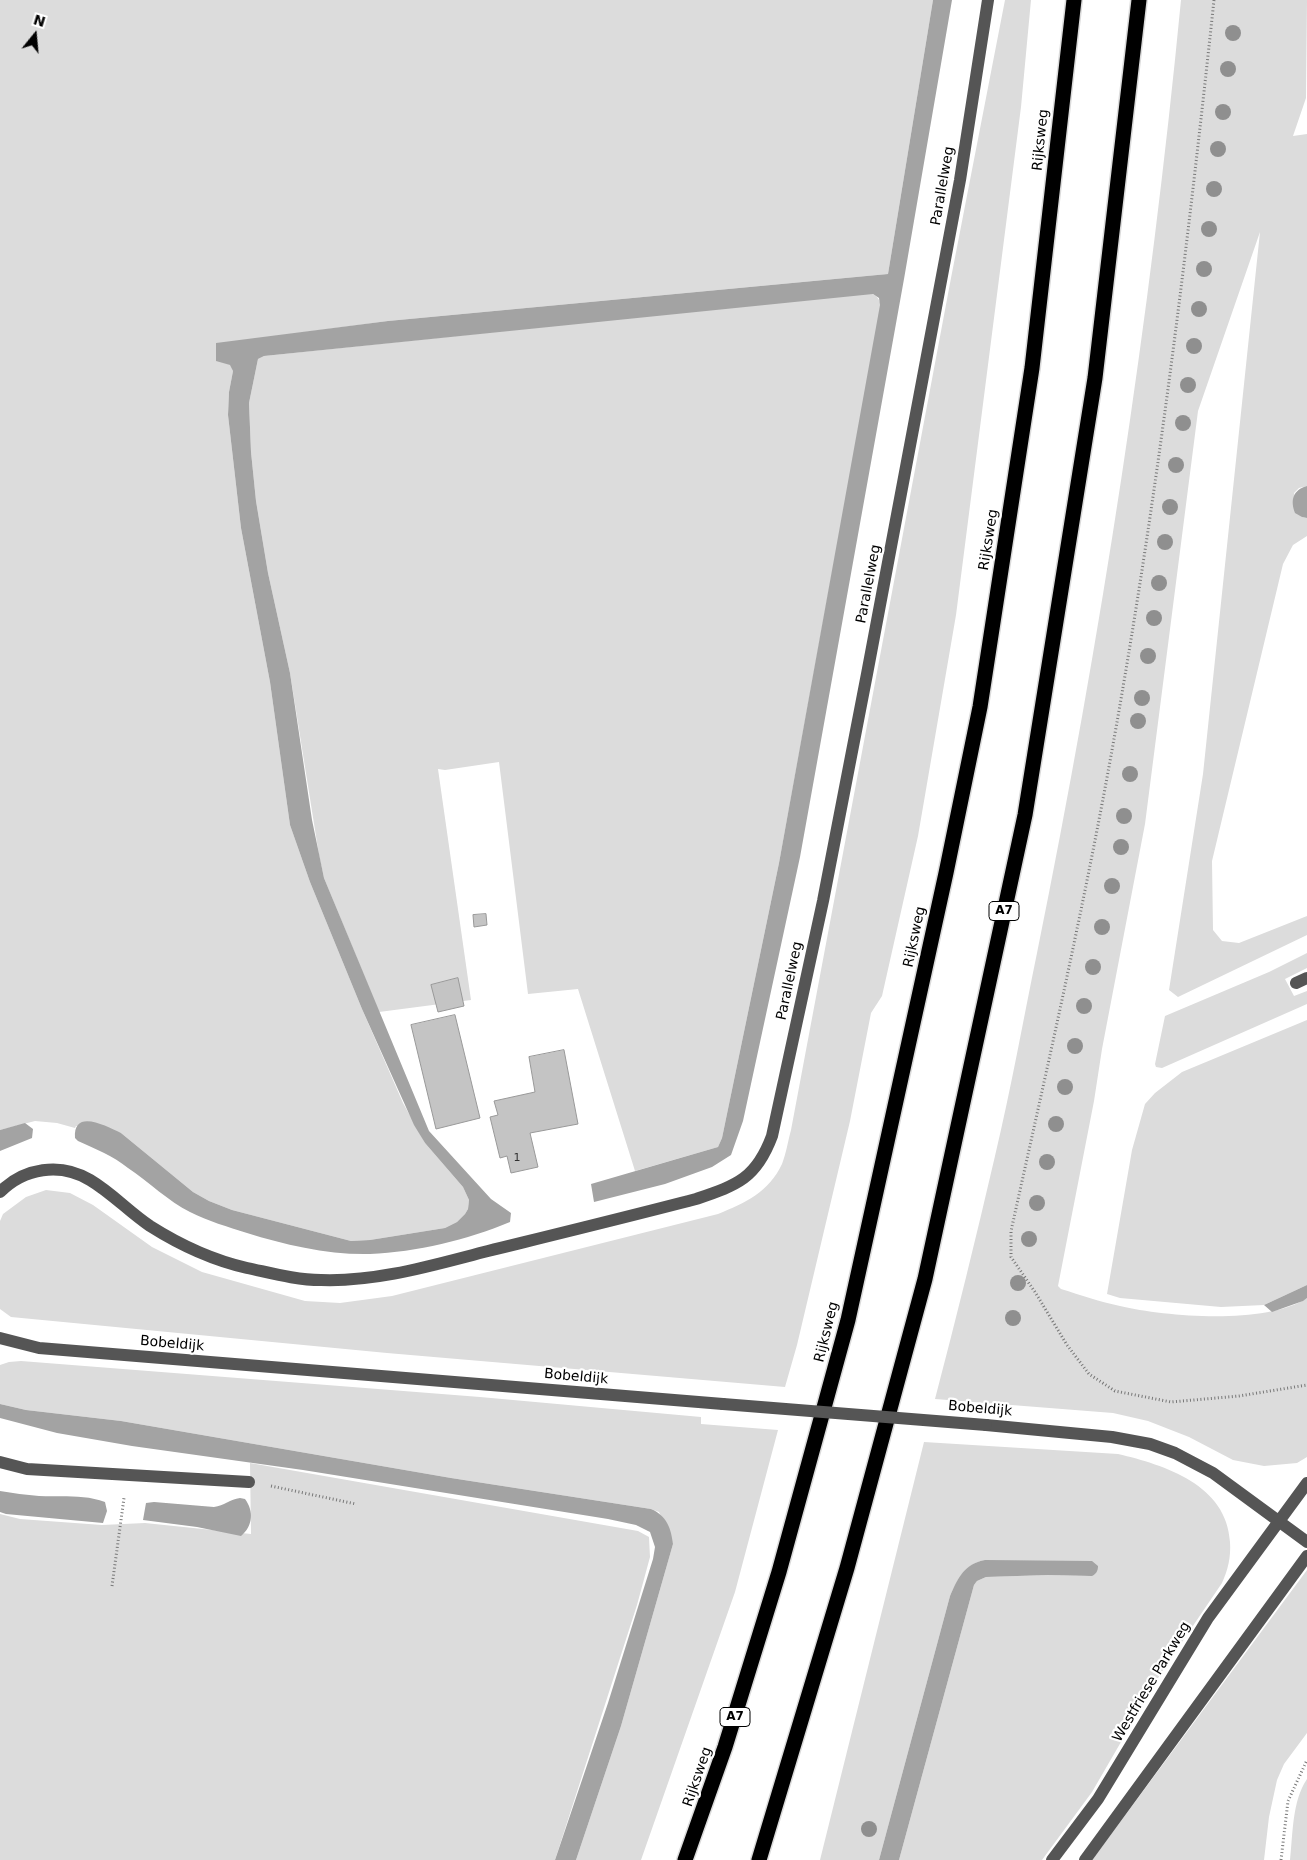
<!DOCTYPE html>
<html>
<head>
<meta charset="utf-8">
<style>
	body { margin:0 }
	#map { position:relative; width:1307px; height:1860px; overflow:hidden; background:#fff; font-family:"DejaVu Sans",sans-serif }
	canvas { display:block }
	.north { position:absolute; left:10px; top:10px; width:50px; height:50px; -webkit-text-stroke:4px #fff; paint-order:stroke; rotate:17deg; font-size:14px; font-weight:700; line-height:20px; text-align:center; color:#000 }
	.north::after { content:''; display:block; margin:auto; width:18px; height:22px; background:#000; clip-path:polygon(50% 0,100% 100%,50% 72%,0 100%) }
</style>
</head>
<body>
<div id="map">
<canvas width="1307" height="1860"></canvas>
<div class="north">N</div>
</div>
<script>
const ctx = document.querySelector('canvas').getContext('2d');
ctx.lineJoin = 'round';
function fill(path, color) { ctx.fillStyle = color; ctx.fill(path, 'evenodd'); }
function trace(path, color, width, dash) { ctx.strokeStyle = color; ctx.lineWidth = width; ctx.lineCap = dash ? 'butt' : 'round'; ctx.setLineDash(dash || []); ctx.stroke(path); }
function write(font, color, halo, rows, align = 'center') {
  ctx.font = font + ' "DejaVu Sans",sans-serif'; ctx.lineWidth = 4.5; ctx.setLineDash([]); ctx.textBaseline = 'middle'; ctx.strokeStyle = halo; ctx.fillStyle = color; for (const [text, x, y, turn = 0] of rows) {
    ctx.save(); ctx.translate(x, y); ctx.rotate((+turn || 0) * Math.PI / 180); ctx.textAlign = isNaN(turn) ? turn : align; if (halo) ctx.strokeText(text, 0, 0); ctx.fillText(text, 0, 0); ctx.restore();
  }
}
const green = new Path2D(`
	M0,0H933L888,274L388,321L216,344V360L231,365L233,371L229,392L228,415L241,528L270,682L290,825L310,882L362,1009L403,1103L425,1143L463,1187L469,1200L468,1209L465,1214L457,1222L445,1228L370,1240L351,1241L232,1210L209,1201L193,1192L121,1133L76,1126L75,1128L57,1123L35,1121L0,1130Z
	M1005,0H1031L1021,107L956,615L918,836L882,996L871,1013L850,1121L797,1345L785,1387L387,1353L11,1317L0,1309V1221L3,1214L26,1197L46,1190L70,1193L93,1205L152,1247L202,1272L305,1301L340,1303L392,1296L718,1214C745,1203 769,1192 782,1164C786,1154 788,1141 791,1130L951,278Z
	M1181,0H1307L1306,98L1293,136L1307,134V486L1299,488L1294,493L1302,517L1307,518V536L1293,545L1283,564L1212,861L1213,930L1222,941L1239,943L1307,916V935L1178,997L1169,990L1203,774L1260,232L1198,411L1145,824L1102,1049L1094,1101L1058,1286L1061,1289C1081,1295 1100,1302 1120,1306C1167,1317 1266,1325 1307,1298V1457L1297,1463L1264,1466L1233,1460L1189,1437L1148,1421L1113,1413L935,1399C956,1319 976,1238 995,1156C1011,1089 1023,1021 1037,953C1101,638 1150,320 1181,0Z
	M868,293C876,294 879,298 881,305L779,863L722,1138L718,1147L635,1171L578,989L528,994L499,762L445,770L438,769L471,1000L379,1012L324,878L319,855L290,673L268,573L256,501L251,452L249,403L258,359L264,356Z
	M1307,953V968L1285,979L1294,996L1307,991V1004L1162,1068L1156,1067L1155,1064L1165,1016L1269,972Z
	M1307,1020V1285L1264,1305L1221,1307L1120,1298L1107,1294L1132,1150L1145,1104L1155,1093L1182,1072Z
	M21,1361L480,1397L701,1417V1424L778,1430L735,1592L641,1860H576L621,1726L673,1544L659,1512L651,1509L451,1478L121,1421L26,1410L0,1404V1365L9,1362Z
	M924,1442L1118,1454C1165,1465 1227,1485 1230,1542C1231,1557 1228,1570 1222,1583L1161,1673L1092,1792L1042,1860H899L974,1585L977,1581L986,1577L1048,1575L1092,1576L985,1560C965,1564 958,1578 950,1596L879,1860H820Z
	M250,1463L638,1531L649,1537L650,1557L637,1605L555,1860H0V1514L20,1519L102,1525L145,1523L251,1534Z
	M1307,1570V1733L1284,1764L1277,1780L1269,1817L1264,1860H1092Z
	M1307,1779V1860H1290C1293,1834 1292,1801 1307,1779Z`);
const water = new Path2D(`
	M933,0H952L904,279L800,857L743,1121L731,1155L712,1167L665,1184L594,1202L591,1184L718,1147L722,1138L779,863L880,305L879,298L873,294L264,356L258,359L249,403L251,452L256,501L268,573L290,673L312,820L324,878L429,1131L491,1199L511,1213L510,1222C467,1240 417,1252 370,1254C329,1255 285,1245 247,1233C228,1227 208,1221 190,1212C169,1202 148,1181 128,1168C113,1156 96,1149 78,1141L75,1138C73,1108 106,1126 121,1133L193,1192L209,1201L232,1210L351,1241L370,1240L445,1228L457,1222L465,1214L468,1209L469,1200L463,1187L425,1143L414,1125L362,1009L310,882L290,825L270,682L241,528L228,415L229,392L233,371L230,365L216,361V343L388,321L888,274Z
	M1307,486V518L1302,517L1295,513C1290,500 1293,490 1307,486Z
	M25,1123L33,1129L32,1138L0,1151V1130Z
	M1307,1285V1298L1303,1301L1272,1312L1264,1305Z
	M0,1404L26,1410L121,1421L451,1478L651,1509C667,1516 671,1528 673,1544L621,1726L576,1860H555L608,1703L653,1559L655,1547L650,1532L636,1525L608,1519L303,1470L132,1446L57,1433L0,1418Z
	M0,1491C13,1493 26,1495 39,1496C61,1497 84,1494 105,1502L107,1511L103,1523L6,1514L0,1512Z
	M240,1498L245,1499C254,1511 253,1526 241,1536L197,1527L143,1520L146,1503L154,1502L214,1507C224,1506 230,1499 240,1498Z
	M985,1560L1092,1561L1098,1566C1098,1571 1096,1574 1092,1576L1048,1575L986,1577L977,1581L974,1585L899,1860H879L950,1596C958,1578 964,1564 985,1560Z`);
const building = new Path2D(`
	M486,914L487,925L474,927L473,915Z
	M458,978L464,1006L438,1012L431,985Z
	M455,1015L480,1118L436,1129L411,1025Z
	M564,1050L578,1124L530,1133L538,1167L511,1173L507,1156L500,1158L490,1117L498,1115L494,1101L535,1092L529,1057Z`);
const path = new Path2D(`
	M1214,0C1186,262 1154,524 1106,783C1078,933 1044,1082 1011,1231V1257L1035,1292L1067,1345L1089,1374L1115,1391L1171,1402L1239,1396L1307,1385
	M271,1486L356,1504
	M112,1586L124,1498
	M1281,1860L1288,1801L1307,1760`);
const minor = new Path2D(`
	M1296,983L1307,978
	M0,1192C24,1168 60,1162 90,1180C112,1193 129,1212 150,1226C180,1245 212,1260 247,1268C271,1273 296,1280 321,1280C378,1282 433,1265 488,1251C557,1234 627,1217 696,1199C737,1185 756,1179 772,1136L823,901L867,674L960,180L988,0
	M0,1338L39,1348L723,1404
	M986,1425L1112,1437L1150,1444L1175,1453L1213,1473L1307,1542
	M0,1462L27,1469L249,1482
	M1052,1860L1098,1799L1208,1618L1307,1483
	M1085,1860L1307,1556`);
const highway = new Path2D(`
	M685,1860L725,1747L779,1572L848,1320L946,873L980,707L1032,368L1074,0
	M759,1860L847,1568L925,1279L1025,815L1095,378L1139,0`);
const minorBridge = new Path2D(`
	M723,1404L986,1425`);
const trees = [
	[1233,33],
	[1228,69],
	[1223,112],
	[1218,149],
	[1214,189],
	[1209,229],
	[1204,269],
	[1199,309],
	[1194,346],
	[1188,385],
	[1183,423],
	[1176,465],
	[1170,507],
	[1165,542],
	[1159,583],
	[1154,618],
	[1148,656],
	[1142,698],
	[1138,721],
	[1130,774],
	[1124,816],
	[1121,847],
	[1112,886],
	[1102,927],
	[1093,967],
	[1084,1006],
	[1075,1046],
	[1065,1087],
	[1056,1124],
	[1047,1162],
	[1037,1203],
	[1029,1239],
	[1018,1283],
	[1013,1318],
	[869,1829]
];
const numberNames = [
	["1",517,1158]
];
const shields = [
	[1004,911,30],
	[735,1717,30]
];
const shieldNames = [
	["A7",1004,911],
	["A7",735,1717]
];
const streetNames = [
	["Rijksweg",1041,140,-84],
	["Parallelweg",943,186,-80],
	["Rijksweg",989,540,-81],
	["Parallelweg",869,584,-79],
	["Rijksweg",915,937,-78],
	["Parallelweg",790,981,-78],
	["Rijksweg",827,1332,-76],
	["Bobeldijk",172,1344,5],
	["Bobeldijk",576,1377,5],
	["Bobeldijk",980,1409,5],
	["Westfriese Parkweg",1152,1682,-59],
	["Rijksweg",698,1777,-71]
];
fill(green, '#dcdcdc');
fill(water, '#a3a3a3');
fill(building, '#c4c4c4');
trace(building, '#999', 1);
trace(highway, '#dbdbdb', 18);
trace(path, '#777', 3, [1, 2.5]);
trace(minor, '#555', 12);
trace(highway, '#000', 15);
trace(minorBridge, '#555', 12);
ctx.fillStyle = '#8f8f8f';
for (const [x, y] of trees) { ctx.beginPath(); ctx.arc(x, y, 8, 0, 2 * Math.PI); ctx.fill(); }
write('11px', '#313131', null, numberNames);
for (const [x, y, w] of shields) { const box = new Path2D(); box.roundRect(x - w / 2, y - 9.5, w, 19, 4); ctx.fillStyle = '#fff'; ctx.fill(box); trace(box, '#000', 1); }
write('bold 12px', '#000', null, shieldNames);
write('14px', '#000', '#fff', streetNames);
</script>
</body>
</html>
